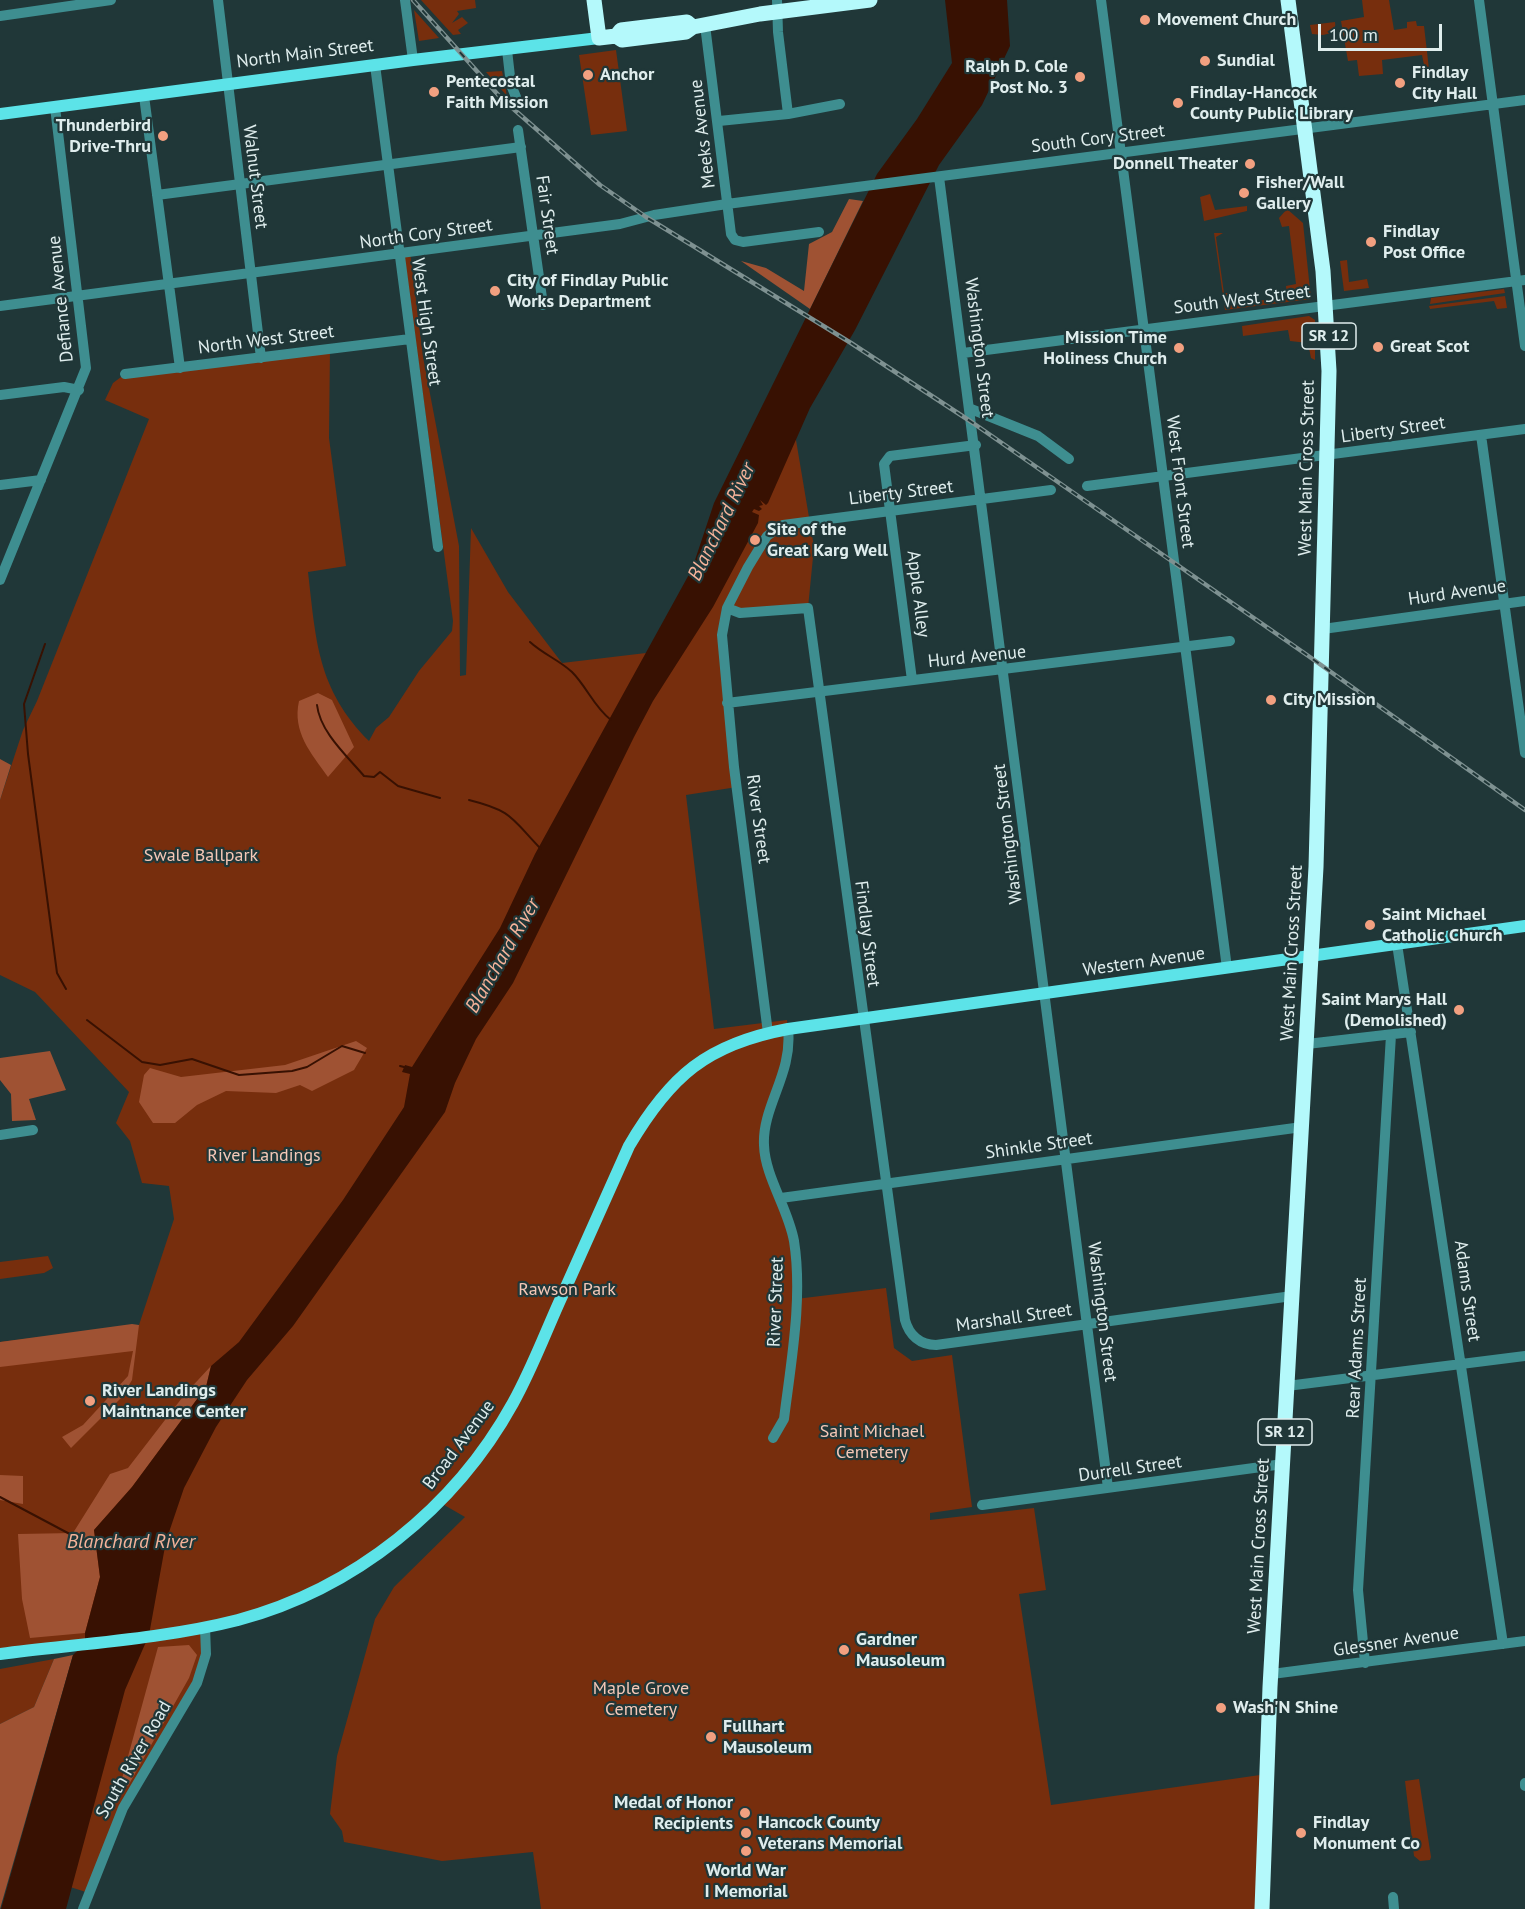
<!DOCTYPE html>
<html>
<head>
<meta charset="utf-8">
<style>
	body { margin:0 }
	#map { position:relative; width:1525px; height:1909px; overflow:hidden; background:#203738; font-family:"PT Sans",sans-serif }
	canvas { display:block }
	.scale { position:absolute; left:1318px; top:24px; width:124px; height:27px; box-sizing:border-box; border:3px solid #dfeded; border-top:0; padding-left:8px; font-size:18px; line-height:21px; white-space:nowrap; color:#dfeded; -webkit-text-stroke:4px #203738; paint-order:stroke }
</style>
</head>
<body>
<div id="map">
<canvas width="1525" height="1909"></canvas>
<div class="scale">100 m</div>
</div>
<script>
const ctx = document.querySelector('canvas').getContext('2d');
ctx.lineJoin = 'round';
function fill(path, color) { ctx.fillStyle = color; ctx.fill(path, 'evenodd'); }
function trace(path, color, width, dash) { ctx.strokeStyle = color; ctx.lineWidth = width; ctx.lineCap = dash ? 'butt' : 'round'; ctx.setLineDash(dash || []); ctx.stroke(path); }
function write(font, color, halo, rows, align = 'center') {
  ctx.font = font + ' "PT Sans",sans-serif'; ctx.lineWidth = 4.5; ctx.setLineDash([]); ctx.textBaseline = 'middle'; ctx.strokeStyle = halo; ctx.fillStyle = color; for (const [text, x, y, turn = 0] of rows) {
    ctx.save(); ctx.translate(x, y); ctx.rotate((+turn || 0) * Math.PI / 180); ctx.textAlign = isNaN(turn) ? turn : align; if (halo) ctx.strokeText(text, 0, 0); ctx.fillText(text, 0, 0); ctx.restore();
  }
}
const green = new Path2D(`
	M421,0H475L476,8L457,11L459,14L452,23L462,17L468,23L458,30L461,34L453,35Z
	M1362,0H1389L1394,30L1407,28V22L1416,21L1417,26H1424L1429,69L1425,70L1422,55L1382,60L1383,74L1359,76L1357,60L1348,61L1341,21L1364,17Z
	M414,10L439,38L419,41Z
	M1335,22L1336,32L1323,35L1312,34L1310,25Z
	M616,50L627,131L591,135L579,55Z
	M502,71L507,96L486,72Z
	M1210,194L1215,210L1247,206V211L1204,221L1200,197Z
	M1287,209L1303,223L1311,299L1225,310L1214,233H1223L1216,237L1224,293H1232L1233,303L1287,298L1286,286L1296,284L1289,226L1282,227L1279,218Z
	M410,252L423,357L459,546L460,676L466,675L471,528L508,592L562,663L646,653L656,656L775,414L796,440L814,547L808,608L725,614L737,787L686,795L714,1029L787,1020L790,1045L764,1141L789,1221L796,1299L886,1288L894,1348L912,1361L952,1355L972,1507L930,1513V1520L1034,1508L1046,1590L1019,1594L1051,1805L1267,1774L1262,1909H541L533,1852L442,1861L344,1842L342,1831L330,1814L337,1756L375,1619L394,1587L465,1517L439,1502L367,1561L302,1597L205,1627L197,1683L123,1808L89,1893L42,1878L104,1641L0,1654V1342L139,1325L174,1219L169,1186L142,1183L130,1141L116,1123L129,1092L35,992L0,975V800L23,730L37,701L149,419L105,400L113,383L125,374L330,349L329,438L346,566L308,572C316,640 317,689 369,741L376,728L389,717L419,671L452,631L453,621L404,253Z
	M1347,260L1349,282L1367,279L1369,288L1344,291L1340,261Z
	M1504,289L1505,293L1430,304L1431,298Z
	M1505,296L1507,308L1497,309L1494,301L1430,309L1429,306Z
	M1309,316L1315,320V360L1311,358L1308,343L1290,341L1288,330L1243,336L1242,326Z
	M48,1256L53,1268L44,1273L0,1279V1262Z
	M54,1659L34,1707L0,1724V1669Z
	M1419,1779L1431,1857L1430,1860L1420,1861L1414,1856L1405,1781Z`);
const forest = new Path2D(`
	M849,199L863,201L810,309L741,261L766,268L804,291L809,244L832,232Z
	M318,693L332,700L354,747L328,777C311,753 292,732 299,701Z
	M0,759L11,765L0,800Z
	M356,1041L367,1048L354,1070L312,1091L300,1085L276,1093L226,1091L197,1105L175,1123H153L139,1102L144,1075L150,1068L181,1077L285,1065Z
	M50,1051L66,1090L29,1099L36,1120L12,1121L11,1094L0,1080V1058Z
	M132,1324L139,1325L132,1380L121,1398L71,1448L62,1437L83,1425L128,1376L133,1351L0,1367V1342Z
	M211,1366L206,1387L132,1487L94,1530L100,1577L85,1633L30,1638L22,1599L18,1534L73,1533L110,1474L128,1468L185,1394Z
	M0,1475L23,1476V1504L0,1500Z
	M189,1645L197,1655L189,1678L128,1786L121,1782L158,1647Z
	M73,1655L0,1909V1724L34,1707L54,1659Z`);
const water = new Path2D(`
	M945,0H1007L1010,46L982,105L939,165L855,330L810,408L768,503L766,505L760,500L763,505L759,506L762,509L759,511L754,509L752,512L759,515L758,523L713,607L653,701L634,737L513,983L476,1039L455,1083L445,1112L293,1326L247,1380L216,1427L184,1488L166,1541L149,1635L125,1690L66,1909H1L73,1655L85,1643V1633L100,1577L94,1530L132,1487L206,1387L211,1366L239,1342L343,1200L404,1107L410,1074L402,1072L405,1065L412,1067L500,928L535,854L692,569L714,503L877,174L917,119L952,63Z`);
const stream = new Path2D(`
	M530,642C543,654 559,660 572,672C587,687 594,707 611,720
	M45,644L24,704L28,754L57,973L66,989
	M317,705C320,732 347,756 364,776L374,777L380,772L398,786L440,798
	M469,800C513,811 511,818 541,849
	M87,1020L142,1062L160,1065L192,1059L239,1075L292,1071L307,1067L342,1046L365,1053
	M400,1066L404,1067
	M0,1497L98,1549`);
const minor = new Path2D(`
	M218,0L261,358
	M405,0L413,60
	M777,0L778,32L788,114
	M1101,0L1227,968
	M1479,0L1525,346
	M0,16L111,0
	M705,25L731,234L735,240L743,242L819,232
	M507,50L511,85L516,97
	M375,65L438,547
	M144,96L180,368
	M719,121L788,114L840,104
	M518,130L543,305
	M939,177L1108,1488
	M157,195L521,147
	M0,306L620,224L654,215L727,204L1525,100
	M963,353L1525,280
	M125,374L410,339
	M0,395L64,387L79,390
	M971,409L1038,436L1069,459
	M1481,435L1525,753
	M0,485L41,480
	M1087,486L1525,429
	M0,580L86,368L55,107
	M727,608L740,613L808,608L905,1320C909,1335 920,1345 936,1345L1292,1296
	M1323,629L1525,601
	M912,680L884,464L890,456L976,445
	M727,703L1230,641
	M1397,944L1503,1644
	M768,1033L734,767L722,635L727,608L748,567L767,536L783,525L1051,490
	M1307,1044L1411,1032
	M0,1135L33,1130
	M781,1198L1302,1127
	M1287,1386L1525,1356
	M773,1438L784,1419C791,1362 803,1298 794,1241C788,1208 765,1177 764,1145C762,1106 793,1074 788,1029
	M982,1505L1283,1464
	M1365,1663L1358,1590L1391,1035
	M1272,1674L1525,1641
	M1525,1783V1786
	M1393,1897L1394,1909
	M83,1909L123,1808L197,1683L206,1654L205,1627`);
const major = new Path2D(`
	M0,114L413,60L599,38
	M0,1654C77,1644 164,1639 238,1620C354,1589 455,1508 513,1403C532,1369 546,1331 562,1296C584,1246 607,1196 629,1146C670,1076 707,1044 788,1029L1525,926`);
const highway = new Path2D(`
	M594,0L599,38L616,36L622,40L686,32L693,27L760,14L870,0
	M617,35L621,30L687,22L693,27
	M1262,1909L1270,1687L1316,867L1329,371L1323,271L1288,0`);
const rail = new Path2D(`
	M413,0L501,98L600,185L646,217L851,343L973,423L1307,655L1525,810`);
const markers = [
	[1145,20,6,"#f2a080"],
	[1205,61,6,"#f2a080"],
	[588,75,6,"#f2a080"],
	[1080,77,6,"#f2a080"],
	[1400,83,6,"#f2a080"],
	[434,92,6,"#f2a080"],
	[1178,103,6,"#f2a080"],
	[163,136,6,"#f2a080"],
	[1250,164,6,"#f2a080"],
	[1244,193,6,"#f2a080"],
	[1371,242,6,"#f2a080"],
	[495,291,6,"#f2a080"],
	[1378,347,6,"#f2a080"],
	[1179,348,6,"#f2a080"],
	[755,540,6,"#f2a080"],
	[1271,700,6,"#f2a080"],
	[1370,925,6,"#f2a080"],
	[1459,1010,6,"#f2a080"],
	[90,1401,6,"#f2a080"],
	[844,1650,6,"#f2a080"],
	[1221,1708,6,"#f2a080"],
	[711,1737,6,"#f2a080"],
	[745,1813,6,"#f2a080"],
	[746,1833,6,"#f2a080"],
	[1301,1833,6,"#f2a080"],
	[746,1851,6,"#f2a080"]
];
const shields = [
	[1329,336,54],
	[1285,1432,54]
];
const shieldNames = [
	["SR 12",1329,336],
	["SR 12",1285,1432]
];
const poiNames = [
	["Movement Church",1157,20],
	["Sundial",1217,61],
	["Ralph D. Cole",1068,67,"right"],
	["Post No. 3",1068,88,"right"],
	["Findlay",1412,73],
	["City Hall",1412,94],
	["Anchor",600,75],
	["Pentecostal",446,82],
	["Faith Mission",446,103],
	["Findlay-Hancock",1190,93],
	["County Public Library",1190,114],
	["Thunderbird",151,126,"right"],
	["Drive-Thru",151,147,"right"],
	["Donnell Theater",1238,164,"right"],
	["Fisher/Wall",1256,183],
	["Gallery",1256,204],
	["Findlay",1383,232],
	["Post Office",1383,253],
	["City of Findlay Public",507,281],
	["Works Department",507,302],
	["Mission Time",1167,338,"right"],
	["Holiness Church",1167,359,"right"],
	["Great Scot",1390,347],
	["Site of the",767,530],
	["Great Karg Well",767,551],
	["City Mission",1283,700],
	["Saint Michael",1382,915],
	["Catholic Church",1382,936],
	["Saint Marys Hall",1447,1000,"right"],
	["(Demolished)",1447,1021,"right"],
	["River Landings",102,1391],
	["Maintnance Center",102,1412],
	["Gardner",856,1640],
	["Mausoleum",856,1661],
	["Wash'N Shine",1233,1708],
	["Fullhart",723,1727],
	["Mausoleum",723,1748],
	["Medal of Honor",733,1803,"right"],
	["Recipients",733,1824,"right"],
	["Hancock County",758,1823],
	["Veterans Memorial",758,1844],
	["Findlay",1313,1823],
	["Monument Co",1313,1844],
	["World War",746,1871,"center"],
	["I Memorial",746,1892,"center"]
];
const streetNames = [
	["North Main Street",305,54,-7],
	["Meeks Avenue",703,134,-97],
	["South Cory Street",1098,139,-7],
	["Walnut Street",255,177,83],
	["Fair Street",547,215,82],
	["North Cory Street",426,234,-8],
	["Defiance Avenue",61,299,-96],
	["South West Street",1242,300,-7],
	["West High Street",426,322,82],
	["North West Street",266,340,-7],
	["Washington Street",979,348,83],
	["Liberty Street",1393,430,-8],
	["West Main Cross Street",1307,468,-89],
	["West Front Street",1180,482,83],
	["Liberty Street",901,493,-7],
	["Hurd Avenue",1457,593,-8],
	["Apple Alley",918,594,83],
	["Hurd Avenue",977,657,-6],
	["River Street",758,819,82],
	["Washington Street",1008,834,-97],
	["Findlay Street",867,934,83],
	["West Main Cross Street",1292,953,-87],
	["Western Avenue",1144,962,-8],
	["Shinkle Street",1039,1146,-8],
	["Adams Street",1467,1291,82],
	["River Street",776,1302,-88],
	["Washington Street",1102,1312,83],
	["Marshall Street",1014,1318,-8],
	["Rear Adams Street",1357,1348,-87],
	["Broad Avenue",459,1445,-53],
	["Durrell Street",1130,1469,-8],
	["West Main Cross Street",1259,1546,-87],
	["Glessner Avenue",1396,1642,-8],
	["South River Road",134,1760,-60]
];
const parkNames = [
	["Swale Ballpark",201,856],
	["River Landings",264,1156],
	["Rawson Park",567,1290],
	["Saint Michael",872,1432],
	["Cemetery",872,1453],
	["Maple Grove",641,1689],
	["Cemetery",641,1710]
];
const waterNames = [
	["Blanchard River",722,522,-64],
	["Blanchard River",503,956,-60],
	["Blanchard River",131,1542]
];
fill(green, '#772e0d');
fill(forest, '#9f5233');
fill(water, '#381102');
trace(stream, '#381102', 2);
trace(minor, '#3e8e90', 10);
trace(major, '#5ce3e8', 12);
trace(highway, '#b4f9fb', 15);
trace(rail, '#7e9191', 4.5);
trace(rail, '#203738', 2, [7]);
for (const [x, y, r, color] of markers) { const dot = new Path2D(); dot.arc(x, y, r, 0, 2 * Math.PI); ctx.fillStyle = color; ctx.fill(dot); trace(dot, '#203738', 2); }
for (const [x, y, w] of shields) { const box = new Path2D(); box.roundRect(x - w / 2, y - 13, w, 26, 4.5); ctx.fillStyle = '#203738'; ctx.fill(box); trace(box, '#dfeded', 1.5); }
write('bold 16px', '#dfeded', null, shieldNames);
write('bold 18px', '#dfeded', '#203738', poiNames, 'left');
write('18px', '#dfeded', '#203738', streetNames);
write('18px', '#f5c8b7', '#203738', parkNames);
write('italic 20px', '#f5b39a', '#203738', waterNames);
</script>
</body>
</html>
